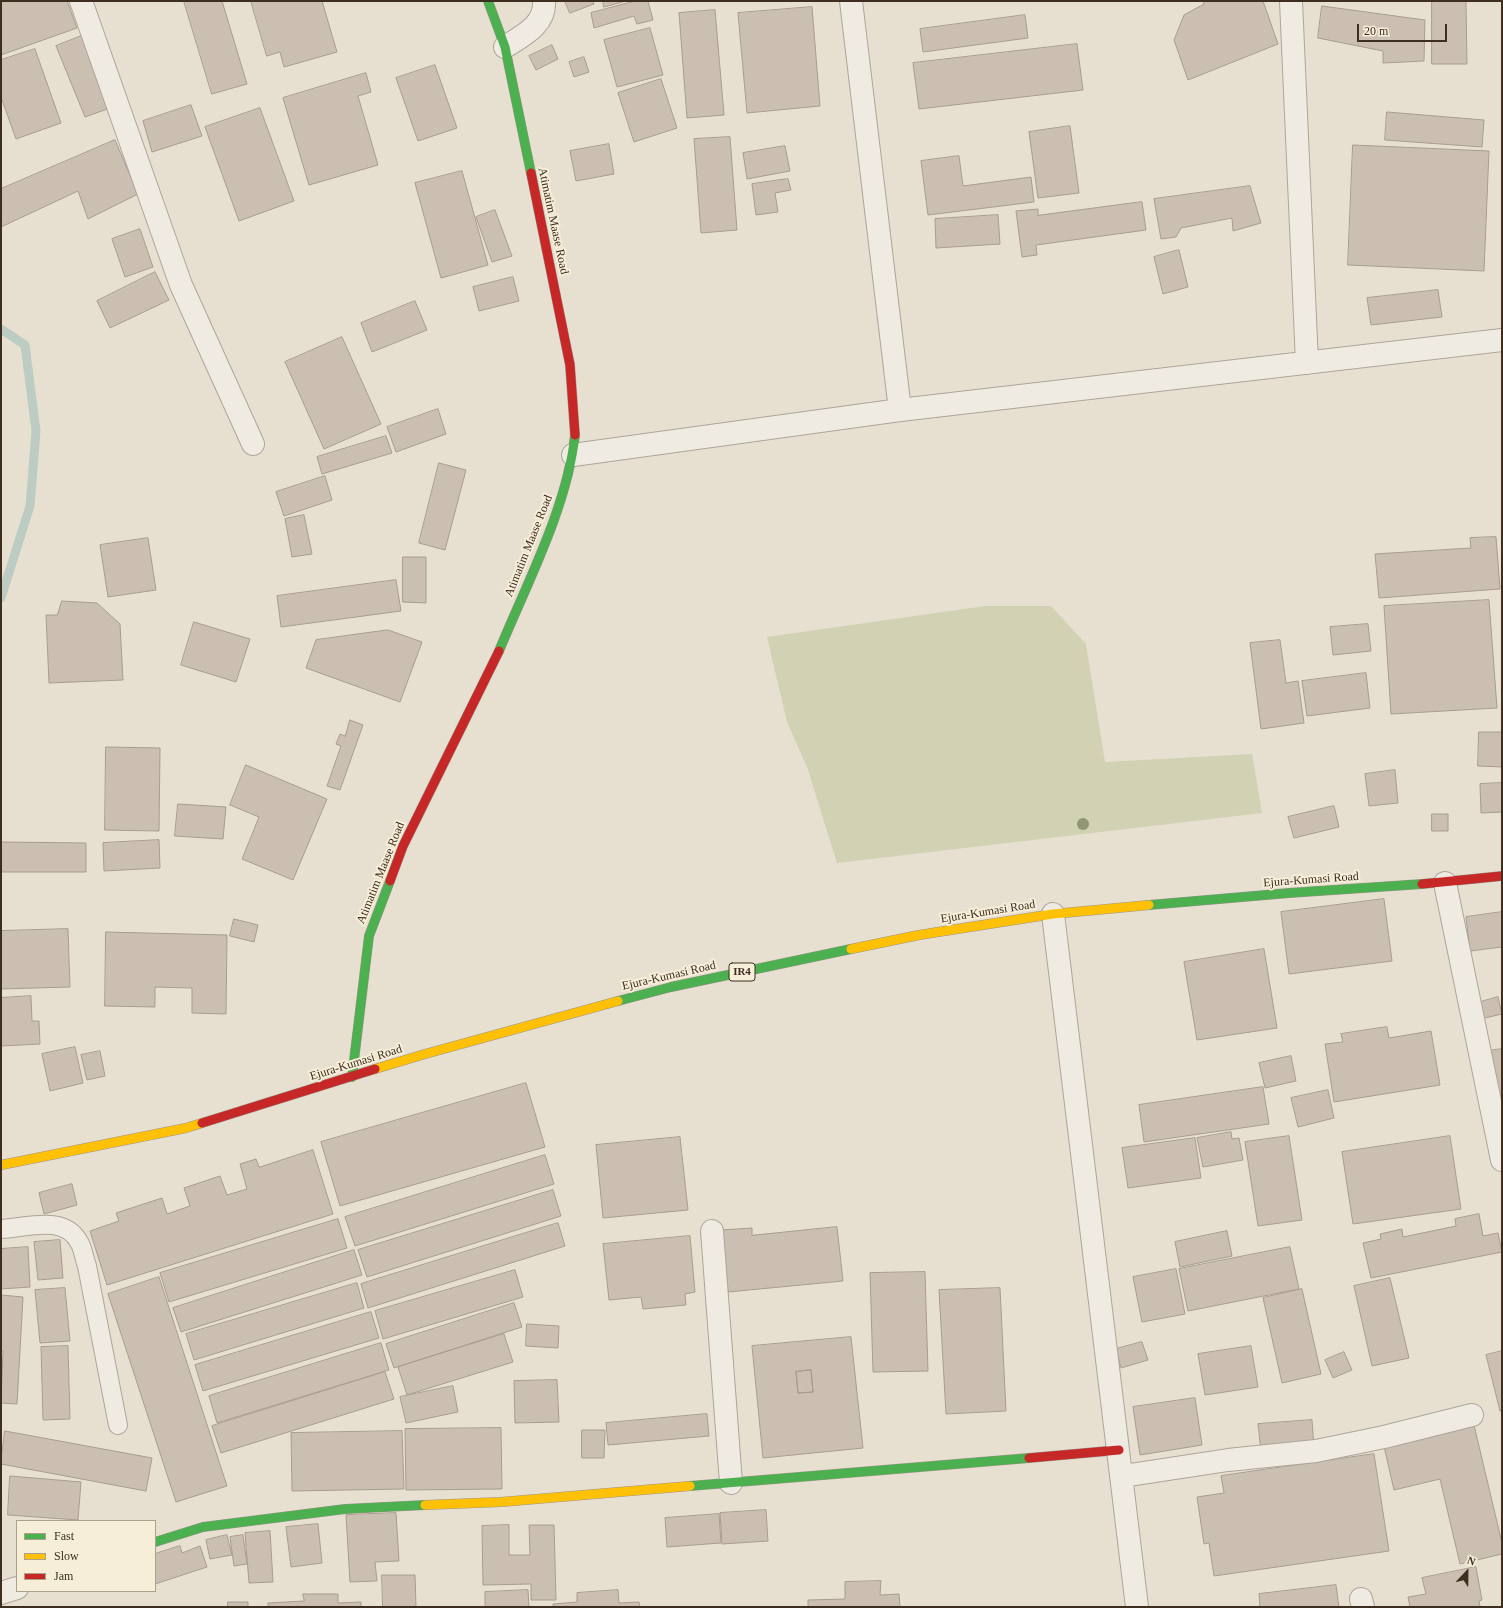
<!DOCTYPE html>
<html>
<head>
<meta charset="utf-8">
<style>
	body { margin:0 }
	#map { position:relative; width:1503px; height:1608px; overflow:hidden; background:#e7e0d1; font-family:Georgia,serif }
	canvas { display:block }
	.frame { position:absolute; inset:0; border:2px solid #3d2e20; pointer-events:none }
	.legend { position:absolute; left:16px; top:1520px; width:140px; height:72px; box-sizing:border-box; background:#f7eed8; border:1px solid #ada18e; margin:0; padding:5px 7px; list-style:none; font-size:12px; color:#3d2e20 }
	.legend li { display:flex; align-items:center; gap:8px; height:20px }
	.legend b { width:20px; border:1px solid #ada18e }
	.north { position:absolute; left:1447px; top:1552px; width:40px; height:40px; -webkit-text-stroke:3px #f7eed8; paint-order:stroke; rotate:22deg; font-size:11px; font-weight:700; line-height:16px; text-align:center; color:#3d2e20 }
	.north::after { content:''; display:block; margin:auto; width:14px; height:18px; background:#3d2e20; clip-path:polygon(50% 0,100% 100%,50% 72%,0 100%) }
	.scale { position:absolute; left:1357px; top:24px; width:90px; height:18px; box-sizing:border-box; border:2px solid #3d2e20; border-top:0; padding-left:5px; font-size:12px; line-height:14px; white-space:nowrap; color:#3d2e20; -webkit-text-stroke:3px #f7eed8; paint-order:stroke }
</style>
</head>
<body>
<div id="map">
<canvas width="1503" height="1608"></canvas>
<div class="frame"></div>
<ul class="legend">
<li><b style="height:5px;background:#4caf50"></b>Fast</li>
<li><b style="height:5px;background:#ffc107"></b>Slow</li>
<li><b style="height:5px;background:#c62828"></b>Jam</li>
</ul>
<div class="north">N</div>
<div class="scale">20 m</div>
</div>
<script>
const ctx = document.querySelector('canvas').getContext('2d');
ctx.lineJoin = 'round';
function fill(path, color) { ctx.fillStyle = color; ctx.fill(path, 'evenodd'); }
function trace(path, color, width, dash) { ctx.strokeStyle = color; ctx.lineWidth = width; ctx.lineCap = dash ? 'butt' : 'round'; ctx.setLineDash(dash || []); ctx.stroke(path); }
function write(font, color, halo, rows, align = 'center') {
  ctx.font = font + ' Georgia,serif'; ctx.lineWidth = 4; ctx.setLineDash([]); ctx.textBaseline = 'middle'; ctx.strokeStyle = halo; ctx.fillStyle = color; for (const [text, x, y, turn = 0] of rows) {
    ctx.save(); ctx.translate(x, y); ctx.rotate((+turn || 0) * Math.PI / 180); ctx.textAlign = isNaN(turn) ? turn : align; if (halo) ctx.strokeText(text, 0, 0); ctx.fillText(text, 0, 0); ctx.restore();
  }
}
const cemetery = new Path2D(`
	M985,606H1051L1086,644L1105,762L1252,754L1262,813L837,863L807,767L787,722L767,637Z`);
const stream = new Path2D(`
	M1,329L25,345L36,431L30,506L1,598`);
const building = new Path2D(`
	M1,1H67L77,28L1,55Z
	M184,1H222L247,84L212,94Z
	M251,1H322L337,52L284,67L280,52L267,56Z
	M565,1H593L594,4L570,13Z
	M603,1H626L604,7Z
	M635,1H648L653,20L637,24L634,16L594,28L591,13Z
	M1203,1H1263L1278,44L1188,80L1174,40L1184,15L1204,4Z
	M1432,1H1466L1467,64H1432Z
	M1322,6L1425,20L1424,61L1383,63V51L1318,38Z
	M812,7L820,106L747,113L738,13Z
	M715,10L724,115L687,118L679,13Z
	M1025,15L1028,38L923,52L920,29Z
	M650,28L663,75L617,87L604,40Z
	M84,35L113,107L85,117L56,46Z
	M1077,44L1083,90L919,109L913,63Z
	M552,45L558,59L536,70L529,56Z
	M35,49L61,123L16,139L1,97V60Z
	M584,57L589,72L574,77L569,62Z
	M435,65L457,128L418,141L396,78Z
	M366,73L371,92L358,96L378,165L309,185L283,98Z
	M661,79L677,128L634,142L618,93Z
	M191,105L202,136L152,152L143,121Z
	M260,108L294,201L239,221L205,127Z
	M1387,112L1484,120L1482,147L1385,140Z
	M1070,126L1079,193L1038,198L1029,132Z
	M730,137L737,230L701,233L694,139Z
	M115,140L138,194L88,219L78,191L1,227V189Z
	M609,144L614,174L576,181L570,151Z
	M1353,145L1489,151L1484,271L1348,265Z
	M785,146L790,171L747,179L743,153Z
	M959,156L963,186L1031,177L1034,202L928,215L921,161Z
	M462,171L488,265L441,278L415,183Z
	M788,179L791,190L775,193L778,212L756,215L752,184Z
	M1250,186L1261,223L1233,231L1232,218L1181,228L1176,237L1161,239L1154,199Z
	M1142,202L1146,230L1036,245L1037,255L1022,257L1016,211L1038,209V215Z
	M495,210L512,256L492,262L476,217Z
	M998,215L1000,244L936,248L935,219Z
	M140,229L153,267L125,277L112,239Z
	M1179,250L1188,287L1163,294L1154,257Z
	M155,272L169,300L110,328L97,301Z
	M513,277L519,301L479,311L473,287Z
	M1438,290L1442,317L1371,325L1367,298Z
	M415,301L427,330L372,352L361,323Z
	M342,337L381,424L324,449L285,362Z
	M438,409L446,434L396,452L387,427Z
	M386,436L392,453L322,474L317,457Z
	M439,463L466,470L445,550L419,543Z
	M325,476L332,500L284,516L276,492Z
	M304,515L312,554L292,557L285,519Z
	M1496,537L1500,589L1379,598L1375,554L1471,548L1470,538Z
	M148,538L156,590L108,597L100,545Z
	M403,557H426V603L403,602Z
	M396,580L401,611L281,627L277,596Z
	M1489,600L1497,708L1391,714L1384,606Z
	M62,601L97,603L120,624L123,680L49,683L46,615H57Z
	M194,622L250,639L236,682L181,665Z
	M1368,624L1371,651L1333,655L1330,627Z
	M388,630L422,642L400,702L306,668L316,640Z
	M1280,640L1286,683L1298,681L1304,723L1261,729L1250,643Z
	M1366,673L1370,708L1307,716L1302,681Z
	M350,720L363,725L340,790L327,786L341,746L336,744L340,734L345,736Z
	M1479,732H1502V767L1478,766Z
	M106,747L160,748L159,831L105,830Z
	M246,765L327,799L293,880L242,859L259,817L230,805Z
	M1395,770L1398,803L1369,806L1365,774Z
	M1502,783V812L1481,813L1480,784Z
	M178,804L226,807L223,839L175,836Z
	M1334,806L1339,827L1294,838L1288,817Z
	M1432,814H1448V831H1432Z
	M159,840L160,868L104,871L103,843Z
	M1,842L86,843V872H1Z
	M1384,899L1392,961L1289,974L1281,912Z
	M1502,912V947L1470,951L1466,917Z
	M234,919L258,925L254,942L230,936Z
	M68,929L70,987L1,989V931Z
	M106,932L227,935L226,1014L192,1013V988L155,987V1007L105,1006Z
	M1264,949L1277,1028L1197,1040L1184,962Z
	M31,996L32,1021H39L40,1044L1,1046V998Z
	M1498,997L1502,1014L1481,1019L1477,1003Z
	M1387,1027L1389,1038L1431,1031L1440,1085L1334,1102L1325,1044L1343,1042L1341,1034Z
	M75,1047L83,1083L50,1091L42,1054Z
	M1502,1049V1121L1488,1051Z
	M100,1051L105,1076L87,1080L81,1055Z
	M1291,1056L1296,1081L1265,1088L1259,1063Z
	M526,1083L545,1147L340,1206L321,1142Z
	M1263,1087L1269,1124L1144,1142L1139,1105Z
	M1328,1090L1334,1118L1298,1127L1291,1098Z
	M1231,1132L1232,1139L1239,1138L1243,1160L1203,1167L1197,1138Z
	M1289,1136L1302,1220L1258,1226L1245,1142Z
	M1450,1136L1461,1209L1353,1224L1342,1152Z
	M680,1137L688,1210L603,1218L596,1145Z
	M1195,1138L1201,1178L1128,1188L1122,1148Z
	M313,1150L333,1214L107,1285L90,1231L119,1221L116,1213L162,1198L167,1214L190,1206L184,1188L220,1176L227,1195L247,1189L240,1164L256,1159L259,1167Z
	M545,1155L554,1184L355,1246L345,1217Z
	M72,1184L77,1205L44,1214L39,1193Z
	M553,1190L561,1216L367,1277L358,1250Z
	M1479,1214L1483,1236L1498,1233L1502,1252L1371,1278L1363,1243L1381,1239L1380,1234L1402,1229L1403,1237L1456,1226L1455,1219Z
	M338,1219L347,1248L169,1302L160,1273Z
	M558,1223L565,1246L368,1308L361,1284Z
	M837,1227L843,1281L728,1292L721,1230L752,1228V1235Z
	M1227,1231L1232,1256L1180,1267L1175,1242Z
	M690,1236L695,1292L685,1294L686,1305L643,1309L641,1297L609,1300L603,1244Z
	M60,1240L63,1278L38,1280L34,1242Z
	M28,1247L30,1287L1,1289V1249Z
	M1290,1247L1299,1289L1188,1311L1179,1269Z
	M354,1250L362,1275L181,1332L173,1308Z
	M1176,1269L1185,1314L1142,1322L1133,1277Z
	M515,1270L523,1297L383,1339L375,1311Z
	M925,1272L928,1371L873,1372L870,1273Z
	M159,1277L227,1486L176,1502L108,1294Z
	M1390,1278L1409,1358L1372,1366L1354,1286Z
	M357,1283L364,1308L194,1360L186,1334Z
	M65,1288L70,1341L40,1343L35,1290Z
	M1000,1288L1006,1411L946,1414L939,1290Z
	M1302,1289L1321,1374L1282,1383L1263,1298Z
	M1,1295L23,1297L17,1404L1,1403L3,1351H1Z
	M514,1303L522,1327L394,1368L386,1344Z
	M371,1312L379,1338L203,1391L195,1365Z
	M527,1324L559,1326L558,1348L526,1346Z
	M504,1334L513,1362L407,1395L398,1367Z
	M851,1337L863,1448L763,1458L752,1346ZM811,1370L813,1392L798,1393L796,1372Z
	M1142,1342L1148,1360L1121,1368L1116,1349Z
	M381,1343L389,1370L217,1423L209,1396Z
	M68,1346L70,1419L43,1420L41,1347Z
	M1251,1346L1258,1387L1205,1395L1198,1354Z
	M1502,1351V1411H1500L1486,1355Z
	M1344,1352L1352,1370L1333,1378L1325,1360Z
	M811,1370L813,1392L798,1393L796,1372Z
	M385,1372L394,1399L221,1453L212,1426Z
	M557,1380L559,1422L515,1423L514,1381Z
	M453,1386L458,1412L406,1423L400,1397Z
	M1195,1398L1202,1445L1140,1455L1133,1407Z
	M707,1414L709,1436L608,1445L606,1423Z
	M1312,1420L1314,1447L1261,1451L1258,1424Z
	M1473,1421L1502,1543V1554L1460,1564L1440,1479L1394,1490L1383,1442Z
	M501,1428L502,1489L406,1490L405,1429Z
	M582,1430H605L604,1458H582Z
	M5,1431L152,1458L146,1491L1,1464Z
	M402,1431L404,1489L292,1491L291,1433Z
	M1374,1454L1389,1551L1214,1576L1209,1543L1204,1544L1197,1497L1224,1493L1221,1476Z
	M10,1476L81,1482L78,1520L8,1515Z
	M766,1510L768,1541L722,1544L720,1513Z
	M396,1513L399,1561L375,1562L377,1581L350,1582L346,1515Z
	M719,1514L721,1543L667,1547L665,1518Z
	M318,1524L322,1563L291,1567L286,1527Z
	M509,1525V1555H530L529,1525H554L556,1600H531V1584L483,1585L482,1526Z
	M270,1531L273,1582L249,1583L245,1533Z
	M227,1535L232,1555L210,1559L206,1540Z
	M243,1535L247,1564L234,1566L230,1537Z
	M180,1546L182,1553L200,1546L207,1567L155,1584V1554Z
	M1476,1567L1482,1600L1479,1601L1480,1607H1410L1408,1597L1426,1594L1422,1578Z
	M382,1575H415L416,1607H383Z
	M881,1581L880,1595L899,1594L900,1607H808V1600L845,1599V1582Z
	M1336,1585L1339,1607H1260L1259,1594Z
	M528,1590L529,1607H485V1592Z
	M618,1590L619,1603L639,1602L640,1607H553V1604L577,1602V1593Z
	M303,1594H338V1603L361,1602V1607H268V1603L304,1601Z
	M228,1602H248V1607H228Z`);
const lane = new Path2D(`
	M1,1229C26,1228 64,1214 79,1242C83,1248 84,1258 87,1266L118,1425`);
const street = new Path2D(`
	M81,1L181,285L253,444
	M851,1L900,410
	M1291,1L1307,363
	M505,47C522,36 546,25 544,1
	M573,455L900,410L1502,340
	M1445,883L1502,1160
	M1053,914L1137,1607
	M712,1231L731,1483
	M1123,1476L1228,1460L1316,1451L1384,1437L1472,1415
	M1,1593L17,1588
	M1361,1599L1363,1607`);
const fast = new Path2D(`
	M488,1L505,47L531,173
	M499,651C527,583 567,508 575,435
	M1149,905L1289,893L1422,884
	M618,1001L671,987L851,949
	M352,1077L369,936L390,881
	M690,1486L1029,1458
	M155,1542L203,1527L345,1509L425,1505`);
const slow = new Path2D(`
	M851,949L919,935L1053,914L1149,905
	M375,1069L425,1054L618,1001
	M1,1165L186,1128L202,1123
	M425,1505L501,1502L690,1486`);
const jam = new Path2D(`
	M531,173L570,365L575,435
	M390,881L403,846L499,651
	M1422,884L1502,876
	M202,1123L375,1069
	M1029,1458L1119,1450`);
const trees = [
	[1083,824]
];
const shields = [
	[742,972,26]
];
const shieldNames = [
	["IR4",742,972]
];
const streetNames = [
	["Atimatim Maase Road",553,221,78],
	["Atimatim Maase Road",529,546,-68],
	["Atimatim Maase Road",381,873,-68],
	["Ejura-Kumasi Road",1311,880,-4],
	["Ejura-Kumasi Road",988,912,-9],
	["Ejura-Kumasi Road",669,976,-13],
	["Ejura-Kumasi Road",356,1063,-17]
];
fill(cemetery, '#d1d1b3');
trace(stream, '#bcccc2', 9);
fill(building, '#cbbfb2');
trace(building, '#a89c90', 1);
trace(lane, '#ada599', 20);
trace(street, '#ada599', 24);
trace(fast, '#9c958a', 10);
trace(slow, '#9c958a', 10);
trace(jam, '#9c958a', 10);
trace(lane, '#efebe3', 18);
trace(street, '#efebe3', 22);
trace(fast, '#4caf50', 9);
trace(slow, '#ffc107', 9);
trace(jam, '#c62828', 9);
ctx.fillStyle = '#929673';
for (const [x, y] of trees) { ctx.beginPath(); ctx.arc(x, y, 6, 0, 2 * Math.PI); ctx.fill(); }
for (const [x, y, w] of shields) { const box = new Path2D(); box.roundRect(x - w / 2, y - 9, w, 18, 3); ctx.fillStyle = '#f7eed8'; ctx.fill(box); trace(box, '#3d2e20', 1); }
write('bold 11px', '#3d2e20', null, shieldNames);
write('12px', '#3d2e20', '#f7eed8', streetNames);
</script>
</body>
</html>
